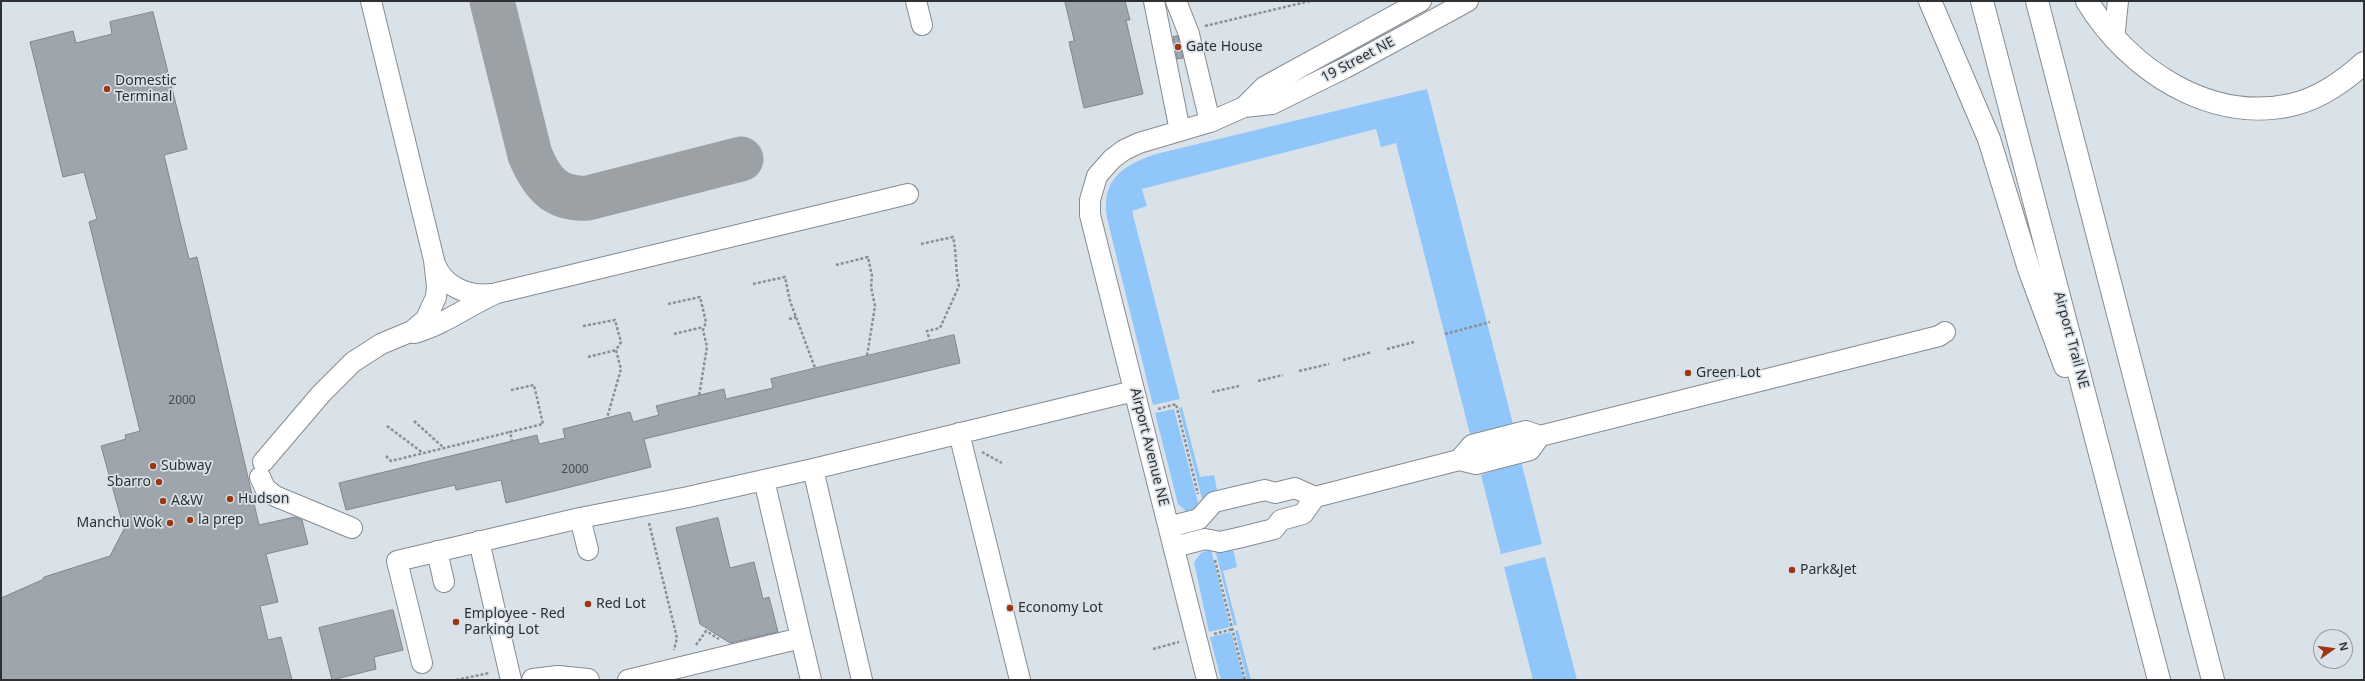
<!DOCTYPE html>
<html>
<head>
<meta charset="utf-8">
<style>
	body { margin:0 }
	#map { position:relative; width:2365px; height:681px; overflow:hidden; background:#dae2e9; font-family:"Noto Sans",sans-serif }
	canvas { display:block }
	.frame { position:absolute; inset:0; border:2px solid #2e3033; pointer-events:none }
	.north { position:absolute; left:2313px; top:629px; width:40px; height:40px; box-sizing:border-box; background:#dae2e9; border:1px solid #959ba0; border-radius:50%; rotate:76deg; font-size:11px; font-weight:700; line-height:16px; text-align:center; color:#2e3033 }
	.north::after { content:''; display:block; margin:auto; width:14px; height:18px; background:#9d3711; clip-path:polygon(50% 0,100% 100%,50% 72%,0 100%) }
</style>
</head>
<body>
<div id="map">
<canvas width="2365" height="681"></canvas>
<div class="frame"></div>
<div class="north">N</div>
</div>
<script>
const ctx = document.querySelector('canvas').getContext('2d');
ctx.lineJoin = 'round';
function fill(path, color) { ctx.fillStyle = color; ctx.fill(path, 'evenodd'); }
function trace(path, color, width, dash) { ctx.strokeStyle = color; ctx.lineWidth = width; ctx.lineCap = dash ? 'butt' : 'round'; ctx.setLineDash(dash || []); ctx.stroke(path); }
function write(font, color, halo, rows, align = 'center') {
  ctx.font = font + ' "Noto Sans",sans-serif'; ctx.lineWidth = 3.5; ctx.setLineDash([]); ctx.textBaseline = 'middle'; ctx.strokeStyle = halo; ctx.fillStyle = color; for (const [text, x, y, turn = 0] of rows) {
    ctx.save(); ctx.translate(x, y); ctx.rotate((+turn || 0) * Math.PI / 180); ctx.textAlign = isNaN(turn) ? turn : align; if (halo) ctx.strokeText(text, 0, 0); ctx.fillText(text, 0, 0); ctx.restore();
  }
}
const green = new Path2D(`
	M1427,89L1513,424L1470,434L1396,143L1381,147L1376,129L1142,189L1147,206L1132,211L1180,399L1153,405L1107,218C1101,179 1122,166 1156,154Z
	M1182,407L1200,477L1214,475L1218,495L1203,503L1179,408Z
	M1174,409L1199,506L1192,512H1187L1178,504L1155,413Z
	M1521,461L1542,544L1501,554L1481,475Z
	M1232,545L1237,567L1223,571L1237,625L1234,626L1215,549Z
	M1211,549L1230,627L1209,632L1194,562L1201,553Z
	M1545,557L1577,680H1533L1504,567Z
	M1238,630L1251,680H1247L1235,631Z
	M1231,632L1244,680H1221L1210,637Z`);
const taxiway = new Path2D(`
	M492,1L530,155C542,183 555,200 588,198L741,159`);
const building = new Path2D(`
	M1065,1H1125L1130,20H1126L1143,94L1084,108L1069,42L1074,41Z
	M153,12L187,149L164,155L189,259L197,257L259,525L295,517L302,520L308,544L266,554L278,602L260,606L268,640L281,637L292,680H1V598L42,580L44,577L110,556L124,529L101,446L126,439L125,435L140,431L89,222L97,219L84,172L63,177L30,42L73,31L76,43L112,34L110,22Z
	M1178,36L1183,58L1177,59L1173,37Z
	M954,335L960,363L644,439L651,467L506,503L501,480L456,490L455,485L346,510L339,483L537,435L539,444L565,438L563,429L630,412L633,422L659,415L656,406L724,389L726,399L773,388L771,379Z
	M718,518L730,568L754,562L763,599L769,597L778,632L730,643L700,624L676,528Z
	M393,610L403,650L374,657L376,669L332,680L319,628Z`);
const path = new Path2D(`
	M1205,26L1310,1
	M921,244L953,237C957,255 955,269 959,286L940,328L927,331L930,341
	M836,265L868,257L872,276L871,287L875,306L867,356
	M753,284L785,277L790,301L815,368
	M668,304L700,297L706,322L703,330L707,347L699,396
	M789,319L796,317
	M583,326L615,320L621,342L616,350L621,369L607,418
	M674,334L703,327
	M1445,334L1490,322
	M1387,349L1414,342
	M588,357L616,350
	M1343,360L1372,352
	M1299,371L1329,364
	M1258,381L1283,375
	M511,390L534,385L543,424L510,432L512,441
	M1212,392L1239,386
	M1158,409L1176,404L1198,494
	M414,421L444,448
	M387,426L423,453
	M982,452L1002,463
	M386,456L391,461L510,432
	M649,523L677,638L674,650
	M1215,560L1245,680
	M1214,634L1233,629
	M696,645L706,631L719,639
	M1153,649L1179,642
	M456,680L489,673`);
const minor = new Path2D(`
	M916,1L922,25
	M1154,1L1180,131
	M1176,1L1189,34L1210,122
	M2114,39L2118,1
	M1244,107L1264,87L1421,1
	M435,264C444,287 469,297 492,294
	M414,333C444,325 469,305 497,293L908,194
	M959,433L1020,680
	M1459,460L1472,445L1526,431L1540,436L1939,336L1945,332
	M263,462L321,394L353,362L381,344L412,331L426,319L436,297L437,286L434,260L371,1
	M813,469L862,680
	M260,477L265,488L275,496L352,528
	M764,480L801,638
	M580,518L588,550
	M1169,527L1199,519L1214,502L1265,490L1275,493L1295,488L1315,497L1459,460L1476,464L1530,450L1540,436
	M479,541L511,680
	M1174,547L1205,539L1220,542L1242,537L1274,529L1281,520L1303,514L1315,497
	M437,551L444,582
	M422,663L397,561L580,518L688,497L813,469L1134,391
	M628,680L801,638L811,680
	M1207,680L1090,215V200L1097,176L1112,159L1124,150L1139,143L1210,122L1244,107L1272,104L1345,68L1468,1`);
const major = new Path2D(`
	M533,680L558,677L588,680`);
const highway = new Path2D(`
	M1930,1L1989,139L2029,269L2065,366
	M1982,1L2159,680
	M2037,1L2213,680
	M2087,1C2128,69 2209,123 2291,105C2319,99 2343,82 2364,63`);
const markers = [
	[1178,47,4,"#9d3711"],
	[107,89,4,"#9d3711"],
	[1688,373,4,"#9d3711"],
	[153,466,4,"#9d3711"],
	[159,482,4,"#9d3711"],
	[230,499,4,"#9d3711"],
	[163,501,4,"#9d3711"],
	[190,520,4,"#9d3711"],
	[170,523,4,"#9d3711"],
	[1792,570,4,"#9d3711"],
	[588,604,4,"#9d3711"],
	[1010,608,4,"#9d3711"],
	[456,622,4,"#9d3711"]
];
const numberNames = [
	["2000",182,401],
	["2000",575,470]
];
const poiNames = [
	["Gate House",1186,47],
	["Domestic",115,81],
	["Terminal",115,97],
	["Green Lot",1696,373],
	["Subway",161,466],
	["Sbarro",151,482,"right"],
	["Hudson",238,499],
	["A&W",171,501],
	["la prep",198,520],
	["Manchu Wok",162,523,"right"],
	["Park&Jet",1800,570],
	["Red Lot",596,604],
	["Economy Lot",1018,608],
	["Employee - Red",464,614],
	["Parking Lot",464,630]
];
const streetNames = [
	["19 Street NE",1358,60,-28],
	["Airport Trail NE",2071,340,75],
	["Airport Avenue NE",1149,447,76]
];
fill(green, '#91c6fa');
trace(taxiway, '#9ca1a6', 45);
fill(building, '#9ea5ac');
trace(building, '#7f868d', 1);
trace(minor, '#858c93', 22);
trace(major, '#858c93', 24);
trace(highway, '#858c93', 24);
trace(path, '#8b9095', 2.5, [3, 2]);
trace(minor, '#fff', 20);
trace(major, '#fff', 22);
trace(highway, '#fff', 22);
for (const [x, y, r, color] of markers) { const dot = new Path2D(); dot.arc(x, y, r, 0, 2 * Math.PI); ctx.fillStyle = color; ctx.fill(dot); trace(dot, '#dae2e9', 1.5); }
write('12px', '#4a4d51', null, numberNames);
write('14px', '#2e3033', '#dae2e9', poiNames, 'left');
write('14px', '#2e3033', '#dae2e9', streetNames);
</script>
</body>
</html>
